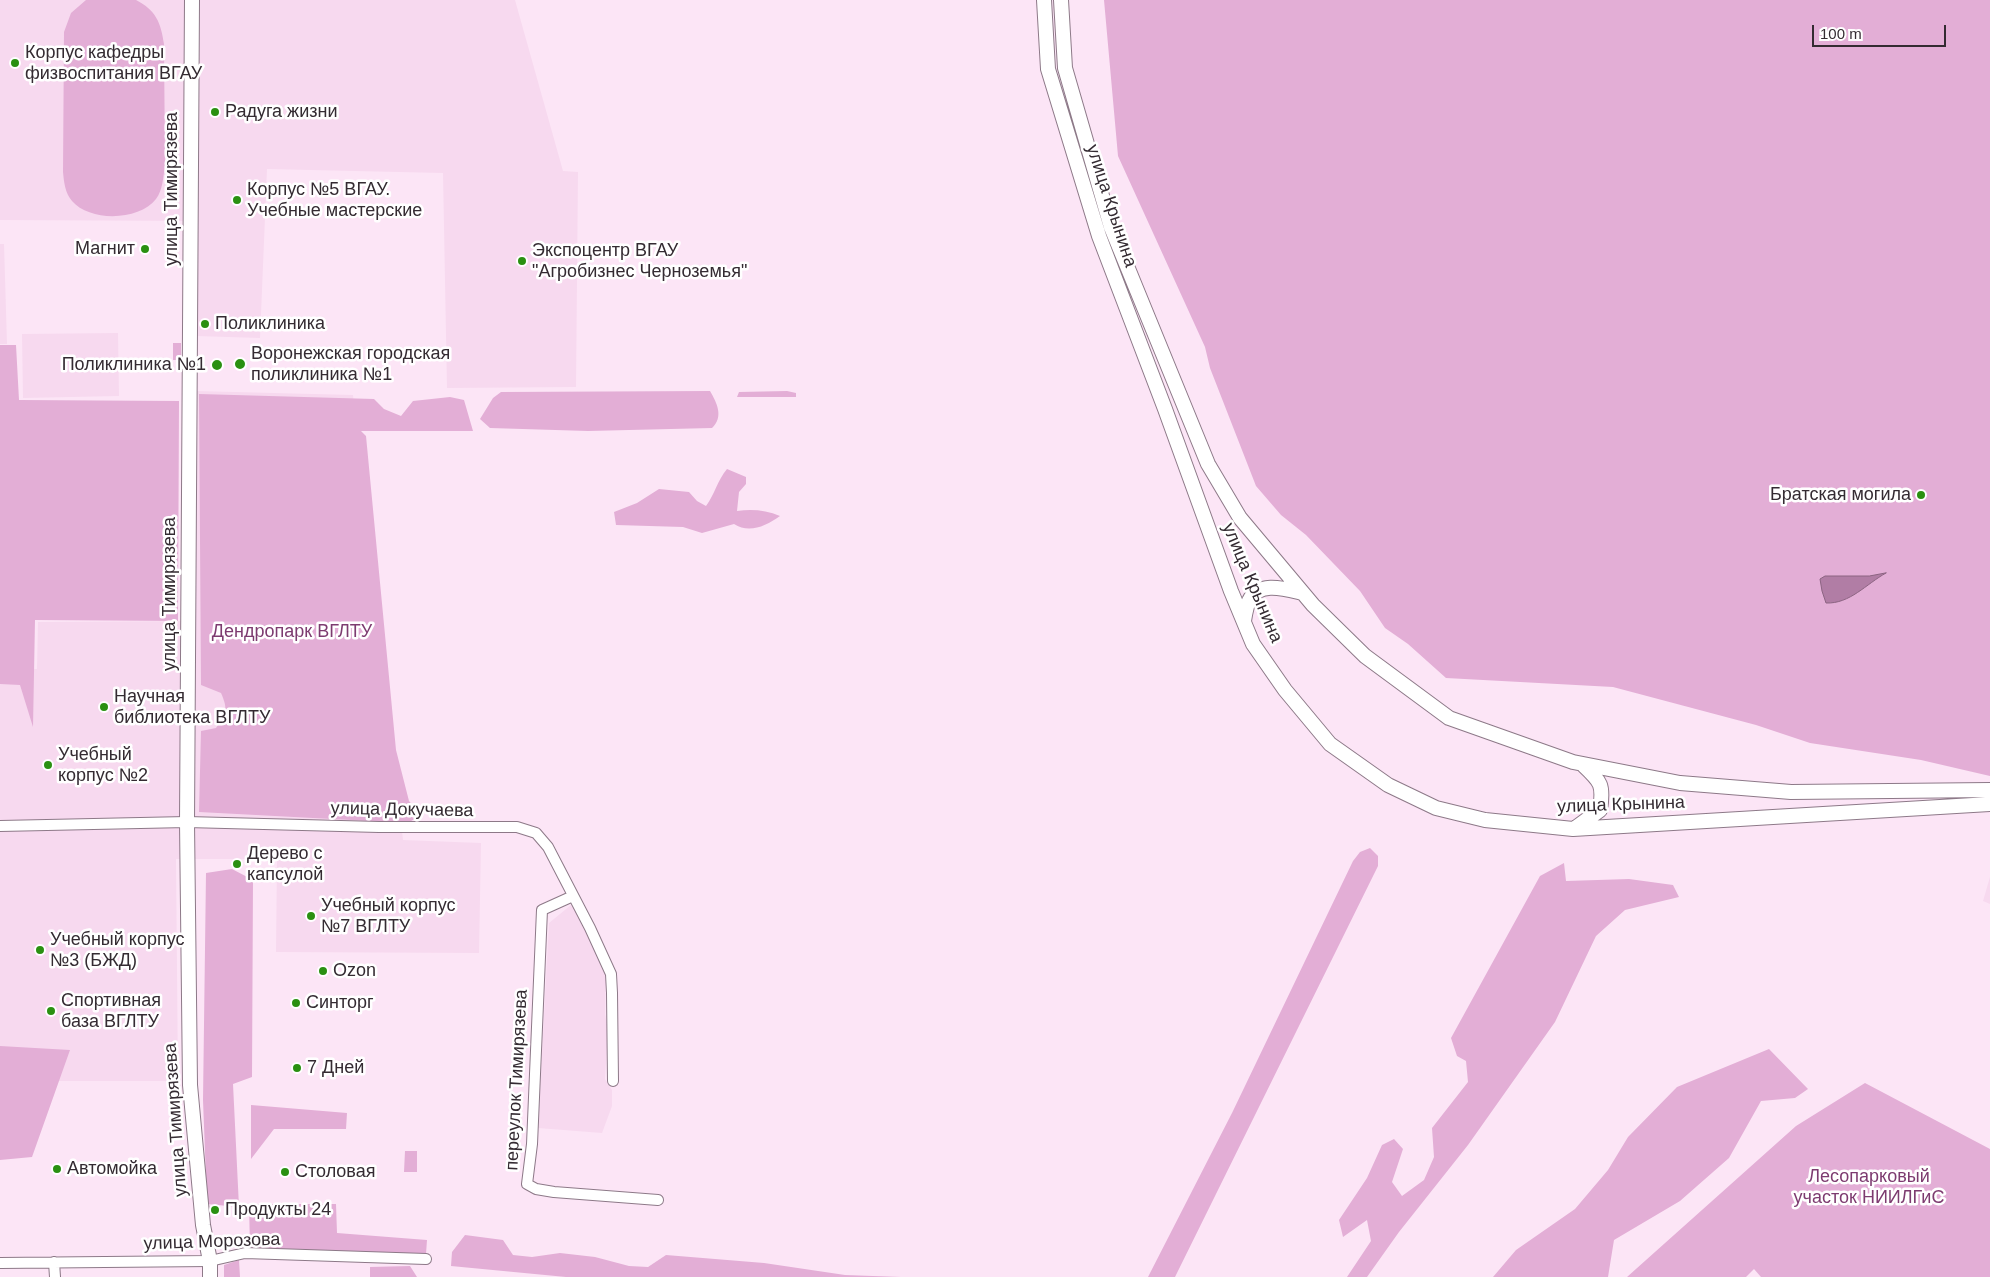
<!DOCTYPE html>
<html>
<head>
<meta charset="utf-8">
<style>
	body { margin:0 }
	#map { position:relative; width:1990px; height:1277px; overflow:hidden; background:#fce5f6; font-family:Arial,sans-serif }
	canvas { display:block }
	.scale { position:absolute; left:1812px; top:25px; width:134px; height:22px; box-sizing:border-box; border:2px solid #342b32; border-top:0; padding-left:6px; font-size:15px; line-height:18px; white-space:nowrap; color:#342b32; -webkit-text-stroke:4px #fff; paint-order:stroke }
</style>
</head>
<body>
<div id="map">
<canvas width="1990" height="1277"></canvas>
<div class="scale">100 m</div>
</div>
<script>
const ctx = document.querySelector('canvas').getContext('2d');
ctx.lineJoin = 'round';
function fill(path, color) { ctx.fillStyle = color; ctx.fill(path, 'evenodd'); }
function trace(path, color, width, dash) { ctx.strokeStyle = color; ctx.lineWidth = width; ctx.lineCap = dash ? 'butt' : 'round'; ctx.setLineDash(dash || []); ctx.stroke(path); }
function write(font, color, halo, rows, align = 'center') {
  ctx.font = font + ' Arial,sans-serif'; ctx.lineWidth = 5; ctx.setLineDash([]); ctx.textBaseline = 'middle'; ctx.strokeStyle = halo; ctx.fillStyle = color; for (const [text, x, y, turn = 0] of rows) {
    ctx.save(); ctx.translate(x, y); ctx.rotate((+turn || 0) * Math.PI / 180); ctx.textAlign = isNaN(turn) ? turn : align; if (halo) ctx.strokeText(text, 0, 0); ctx.fillText(text, 0, 0); ctx.restore();
  }
}
const built = new Path2D(`
	M0,0H515L563,171L578,172L576,387L447,388L443,173L267,169L260,338L196,336L197,221L0,220Z
	M0,244H4L7,344H0Z
	M118,333L119,396L23,398L22,334Z
	M195,391L353,395L403,840L481,843L479,953L276,952L277,859H176L178,1081H0V670L37,669L38,622L196,621Z
	M1990,877V904L1983,901Z
	M571,905L583,922L606,973L605,1014L608,1030L605,1079L612,1090V1106L602,1133L538,1128L549,923Z`);
const green = new Path2D(`
	M86,0H136C156,10 161,23 164,44L165,166C163,177 163,190 156,199C139,221 90,222 72,201C65,193 64,182 63,172L64,32L71,13Z
	M1104,0H1990V776L1921,760L1810,743L1756,725L1613,687L1446,678L1408,644L1385,628L1360,591L1306,535L1281,515L1256,486L1210,368L1205,347L1118,156Z
	M181,343V360H173V343Z
	M0,345H16L19,400L179,401L178,621L35,620L33,727L20,685L0,684Z
	M710,391C717,403 724,417 712,428L588,431L490,428L480,419L493,398L501,392Z
	M787,391L796,393V397H737L739,392Z
	M199,394L374,399L384,409L401,416L413,401L450,397L464,400L473,431H361L366,436L396,750L409,801L421,815L408,823L199,812L201,731L216,728C227,713 228,709 221,693L201,685Z
	M727,469L746,477V484L739,492L737,511C752,509 766,510 780,516C766,526 749,534 734,524L702,533L683,527L616,525L614,512L637,503L659,489L689,492L697,501L706,506C715,494 717,481 727,469Z
	M1370,848L1378,856V866L1175,1277H1148L1232,1113L1353,861L1360,852Z
	M1564,863L1566,881L1629,879L1673,885L1679,897L1625,910L1596,936L1555,1022L1468,1145L1399,1232L1367,1277H1347L1371,1241L1367,1220L1343,1237L1339,1220L1367,1178L1382,1145L1394,1139L1403,1149L1392,1182L1402,1196L1424,1180L1434,1157L1432,1128L1468,1082L1466,1061L1457,1056L1451,1038L1540,876Z
	M232,869L253,880L252,1077L233,1084L239,1207L207,1204L203,1100L206,873Z
	M0,1046L70,1050L32,1157L0,1160Z
	M1769,1049L1808,1089L1795,1098L1761,1101L1729,1158L1680,1201L1614,1240L1608,1277H1493L1516,1250L1575,1209L1608,1170L1628,1137L1677,1087Z
	M1865,1083L1990,1149V1277H1761L1754,1269L1746,1277H1627L1796,1126Z
	M251,1105L347,1113L346,1129H274L251,1159Z
	M405,1151H417V1172H404Z
	M249,1204H336L337,1233L427,1240L426,1254L250,1248Z
	M465,1235L503,1240L513,1255L532,1257L560,1253L595,1257L629,1266L648,1267L666,1255L764,1263L845,1275L901,1277H566L451,1266L452,1252Z
	M239,1260L240,1277H224V1265Z
	M410,1266L417,1277H370V1267Z`);
const water = new Path2D(`
	M1886,573C1866,584 1850,604 1826,603L1822,591L1820,579L1825,576H1869Z`);
const street = new Path2D(`
	M0,826L187,822L379,827H517L536,833L548,847L590,928L611,974L612,993L613,1081
	M573,896L542,910L532,1144L527,1184L536,1189L554,1192L658,1200
	M54,1262L55,1277
	M0,1263L210,1261L245,1253L426,1259`);
const secondary = new Path2D(`
	M192,0L187,822L190,1085L203,1225L210,1261V1277
	M1044,0L1048,69L1099,236L1165,409L1231,591L1253,644L1285,690L1330,744L1388,785L1436,808L1485,820L1573,829L1990,804
	M1061,0L1065,68L1111,227L1208,464L1240,518L1313,605L1365,656L1449,718L1573,762L1680,783L1791,792L1990,790
	M1244,621C1245,615 1246,607 1249,601C1258,580 1286,589 1303,593
	M1574,829L1600,810C1604,784 1601,782 1582,764`);
const markers = [
	[15,63,5,"#2a9011"],
	[215,112,5,"#2a9011"],
	[237,200,5,"#2a9011"],
	[145,249,5,"#2a9011"],
	[522,261,5,"#2a9011"],
	[205,324,5,"#2a9011"],
	[240,364,6,"#2a9011"],
	[217,365,6,"#2a9011"],
	[1921,495,5,"#2a9011"],
	[104,707,5,"#2a9011"],
	[48,765,5,"#2a9011"],
	[237,864,5,"#2a9011"],
	[311,916,5,"#2a9011"],
	[40,950,5,"#2a9011"],
	[323,971,5,"#2a9011"],
	[296,1003,5,"#2a9011"],
	[51,1011,5,"#2a9011"],
	[297,1068,5,"#2a9011"],
	[57,1169,5,"#2a9011"],
	[285,1172,5,"#2a9011"],
	[215,1210,5,"#2a9011"]
];
const poiNames = [
	["Корпус кафедры",25,53],
	["физвоспитания ВГАУ",25,74],
	["Радуга жизни",225,112],
	["Корпус №5 ВГАУ.",247,190],
	["Учебные мастерские",247,211],
	["Магнит",135,249,"right"],
	["Экспоцентр ВГАУ",532,251],
	["\"Агробизнес Черноземья\"",532,272],
	["Поликлиника",215,324],
	["Воронежская городская",251,354],
	["поликлиника №1",251,375],
	["Поликлиника №1",206,365,"right"],
	["Братская могила",1911,495,"right"],
	["Научная",114,697],
	["библиотека ВГЛТУ",114,718],
	["Учебный",58,755],
	["корпус №2",58,776],
	["Дерево с",247,854],
	["капсулой",247,875],
	["Учебный корпус",321,906],
	["№7 ВГЛТУ",321,927],
	["Учебный корпус",50,940],
	["№3 (БЖД)",50,961],
	["Ozon",333,971],
	["Спортивная",61,1001],
	["база ВГЛТУ",61,1022],
	["Синторг",306,1003],
	["7 Дней",307,1068],
	["Автомойка",67,1169],
	["Столовая",295,1172],
	["Продукты 24",225,1210]
];
const streetNames = [
	["улица Тимирязева",172,189,-90],
	["улица Крынина",1111,206,72],
	["улица Крынина",1252,583,67],
	["улица Тимирязева",170,594,-90],
	["улица Крынина",1621,805,-2],
	["улица Докучаева",402,810,1],
	["переулок Тимирязева",517,1080,-87],
	["улица Тимирязева",176,1120,-94],
	["улица Морозова",212,1242,-2]
];
const parkNames = [
	["Дендропарк ВГЛТУ",292,632],
	["Лесопарковый",1869,1177],
	["участок НИИЛГиС",1869,1198]
];
fill(built, '#f7d9ef');
fill(green, '#e3aed6');
fill(water, '#b17da5');
trace(water, '#8c6482', 1);
trace(street, '#8d7988', 12);
trace(secondary, '#8d7988', 16);
trace(street, '#fff', 10);
trace(secondary, '#fff', 14);
for (const [x, y, r, color] of markers) { const dot = new Path2D(); dot.arc(x, y, r, 0, 2 * Math.PI); ctx.fillStyle = color; ctx.fill(dot); trace(dot, '#fff', 2); }
write('18px', '#342b32', '#fff', poiNames, 'left');
write('18px', '#342b32', '#fff', streetNames);
write('18px', '#7d3b70', '#fff', parkNames);
</script>
</body>
</html>
